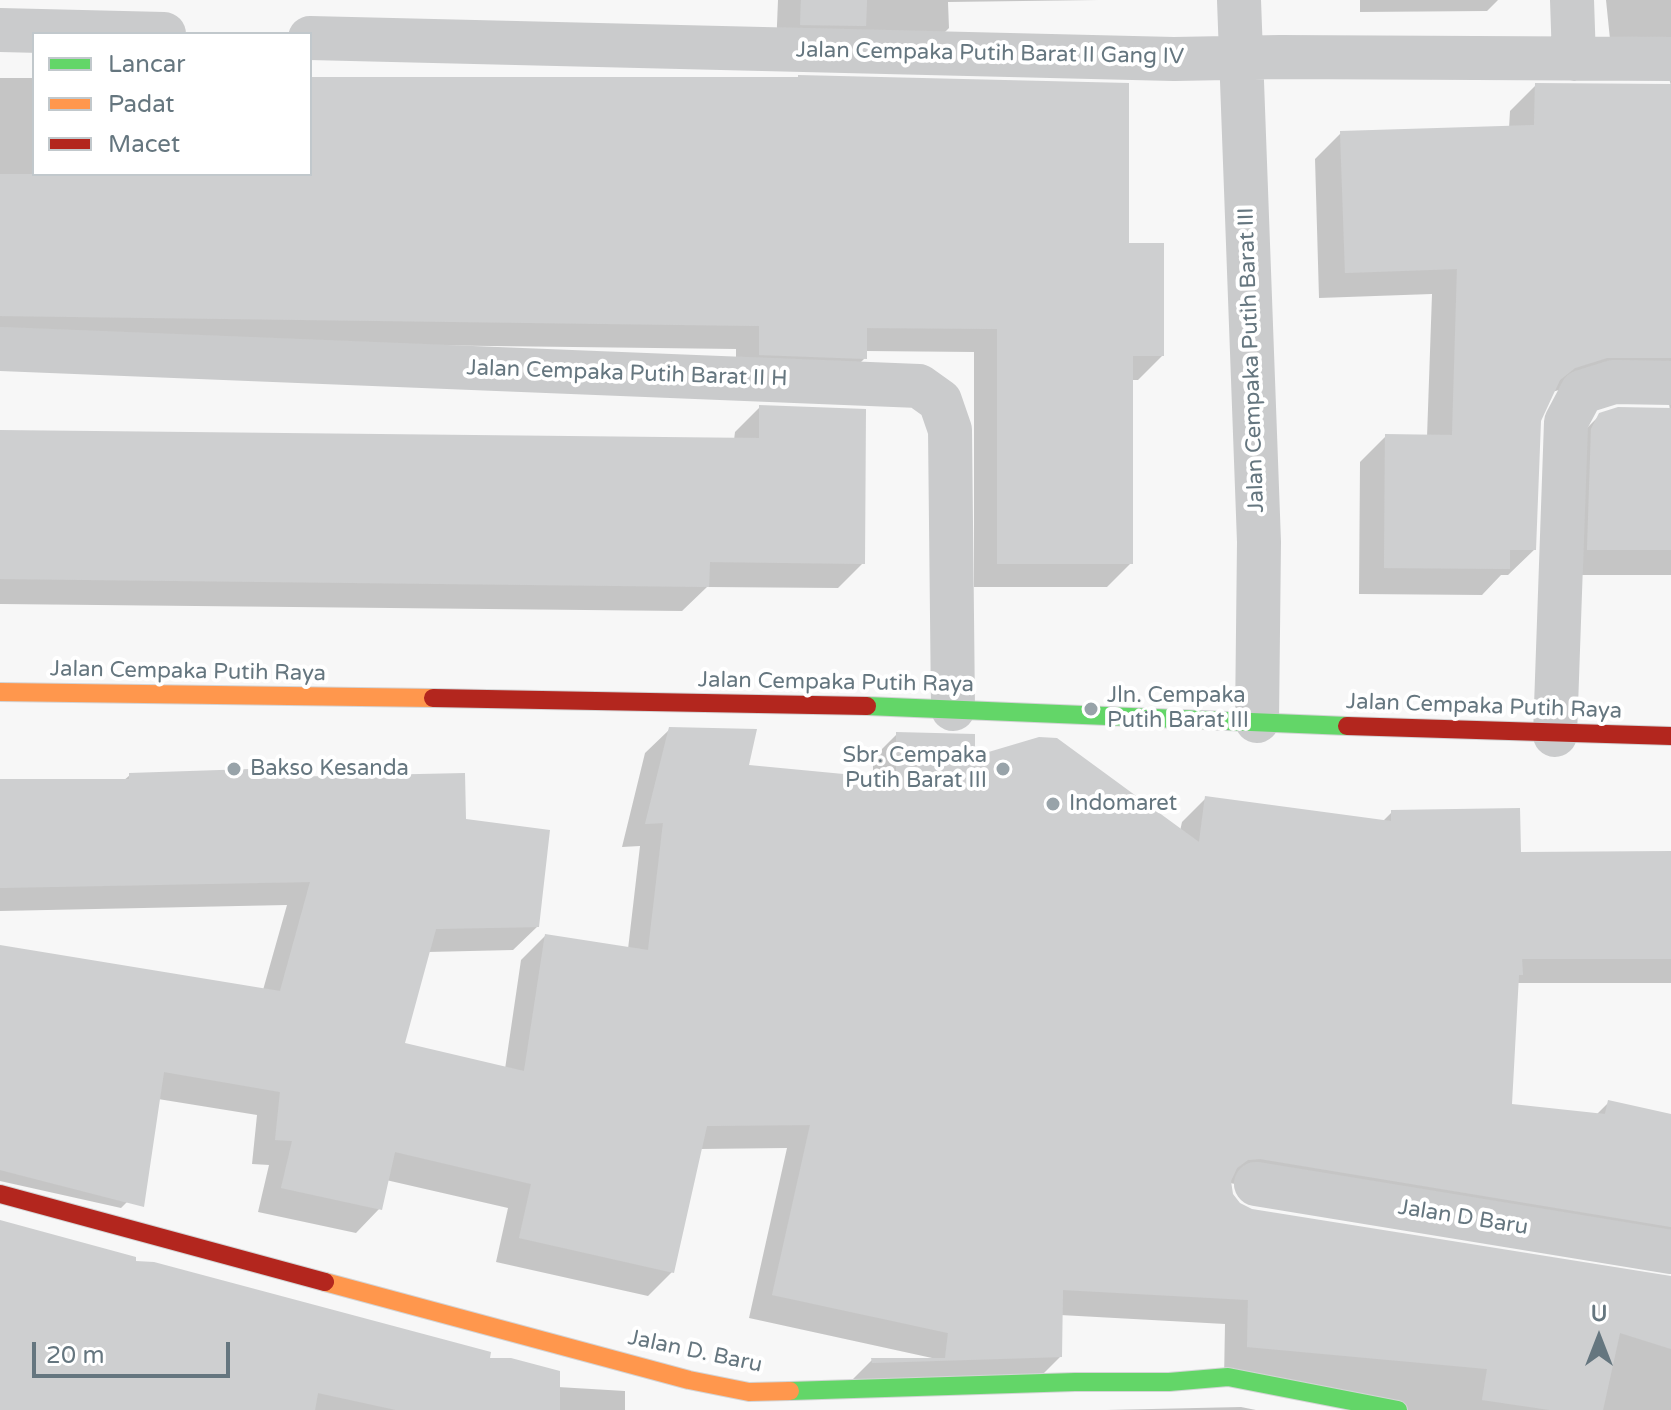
<!DOCTYPE html>
<html>
<head>
<meta charset="utf-8">
<style>
	body { margin:0 }
	#map { position:relative; width:1671px; height:1410px; overflow:hidden; background:#f7f7f7; font-family:"Varela Round",sans-serif }
	canvas { display:block }
	.legend { position:absolute; left:32px; top:32px; width:280px; height:144px; box-sizing:border-box; background:#fff; border:2px solid #c1c8cc; margin:0; padding:10px 14px; list-style:none; font-size:24px; color:#65767f }
	.legend li { display:flex; align-items:center; gap:16px; height:40px }
	.legend b { width:40px; border:2px solid #c1c8cc }
	.north { position:absolute; left:1559px; top:1298px; width:80px; height:80px; -webkit-text-stroke:6px #fff; paint-order:stroke; rotate:0deg; font-size:22px; font-weight:700; line-height:32px; text-align:center; color:#65767f }
	.north::after { content:''; display:block; margin:auto; width:28px; height:36px; background:#65767f; clip-path:polygon(50% 0,100% 100%,50% 72%,0 100%) }
	.scale { position:absolute; left:32px; top:1342px; width:198px; height:36px; box-sizing:border-box; border:4px solid #65767f; border-top:0; padding-left:10px; font-size:24px; line-height:28px; white-space:nowrap; color:#65767f; -webkit-text-stroke:6px #fff; paint-order:stroke }
</style>
</head>
<body>
<div id="map">
<canvas width="1671" height="1410"></canvas>
<ul class="legend">
<li><b style="height:10px;background:#63d668"></b>Lancar</li>
<li><b style="height:10px;background:#ff974d"></b>Padat</li>
<li><b style="height:10px;background:#b3261e"></b>Macet</li>
</ul>
<div class="north">U</div>
<div class="scale">20 m</div>
</div>
<script>
const ctx = document.querySelector('canvas').getContext('2d');
ctx.lineJoin = 'round';
function fill(path, color) { ctx.fillStyle = color; ctx.fill(path, 'evenodd'); }
function trace(path, color, width, dash) { ctx.strokeStyle = color; ctx.lineWidth = width; ctx.lineCap = dash ? 'butt' : 'round'; ctx.setLineDash(dash || []); ctx.stroke(path); }
function write(font, color, halo, rows, align = 'center') {
  ctx.font = font + ' "Varela Round",sans-serif'; ctx.lineWidth = 8; ctx.setLineDash([]); ctx.textBaseline = 'middle'; ctx.strokeStyle = halo; ctx.fillStyle = color; for (const [text, x, y, turn = 0] of rows) {
    ctx.save(); ctx.translate(x, y); ctx.rotate((+turn || 0) * Math.PI / 180); ctx.textAlign = isNaN(turn) ? turn : align; if (halo) ctx.strokeText(text, 0, 0); ctx.fillText(text, 0, 0); ctx.restore();
  }
}
const shadow = new Path2D(`
	M778,0H1099L948,2L949,28L924,53L776,49Z
	M1360,0H1498L1487,11L1360,12Z
	M1606,0H1671V575H1561L1574,441L1600,415L1670,410L1668,398L1587,382L1552,392L1539,421L1535,549L1508,575H1501L1482,595L1359,594L1360,462L1386,436L1427,437L1432,294L1319,298L1315,159L1341,133L1509,128L1510,111L1536,85L1671,86L1668,74L1612,59Z
	M0,78H34V174H310V79L1127,245L1162,356L1138,380H1131V563L1107,587H974V352L865,351V358L841,382L736,378V349L0,340Z
	M760,407L863,563L838,588L707,587L682,611L0,604V432L734,440L735,432Z
	M670,729L747,767L873,779V758L897,734L1180,831L1182,822L1206,798L1382,822L1392,812L1519,854L1671,853V983H1517L1510,1106L1596,1115L1609,1102L1671,1116V1270L1230,1183L1231,1194L1238,1204L1251,1211L1671,1278V1410H1380L1224,1379L1225,1324L1060,1315V1357L1036,1381L848,1384L872,1360L932,1358L749,1318L787,1148L700,1149L672,1272L648,1296L496,1262L508,1208L386,1180L380,1208L356,1233L258,1212L269,1165L252,1164L257,1115L158,1099L145,1184L121,1208L0,1181V947L263,990L287,905L0,911V781H123L130,775L278,779L464,821L538,926L513,950L428,952L402,1045L505,1069L521,960L545,936L628,949L640,846L622,847L645,753Z
	M0,1235L133,1263L487,1360L558,1387L625,1391V1410H0Z
	M1241,1407L1256,1410H1106Z`);
const building = new Path2D(`
	M801,0H867L866,26L800,25Z
	M798,75L1129,83V243H1164V356H1133V564H997V329L867,328V359L759,355V326L0,316V174H310V77H798Z
	M1535,83L1671,84V358H1607L1575,368L1560,380L1541,421L1536,550H1510V569L1384,568L1385,434L1452,435L1457,269L1345,273L1340,131L1534,125Z
	M759,405L866,409L865,564L710,562L709,587L0,579V430L759,438Z
	M1618,407L1671,408V550H1587L1591,429L1599,413Z
	M669,727L757,729L749,765L896,779V732L975,734V756L1039,737L1057,738L1199,842L1205,796L1391,821V810L1520,808L1521,852L1671,851V959H1522L1523,975H1519L1512,1104L1605,1114L1608,1100L1671,1114V1227L1260,1159L1248,1160L1237,1168L1231,1181L1233,1194L1240,1203L1252,1209L1671,1276V1349L1620,1333L1603,1410H1550L1482,1400L1487,1369L1247,1347L1248,1300L1063,1290L1062,1357L872,1363L871,1358H945L948,1333L772,1295L810,1125L707,1126L674,1273L519,1238L531,1184L395,1152L382,1210L281,1188L292,1141L275,1140L280,1092L164,1072L144,1207L0,1170V945L280,991L310,882L0,888V779H129V773L280,768V777L465,773L466,819L550,830L539,927L436,929L405,1043L524,1071L545,934L648,950L663,823L645,824Z
	M0,1220L136,1257V1261L154,1262L491,1352L490,1358H511L560,1371V1410H396L318,1393L315,1410H0Z`);
const street = new Path2D(`
	M1239,0L1259,542L1257,721
	M1572,0L1574,59
	M0,30L164,34
	M310,38L1174,59L1280,57L1671,59
	M0,349L919,386L940,401L950,430L953,709
	M1555,735L1566,422L1582,392L1614,382L1671,383
	M1256,1184L1671,1252`);
const fast = new Path2D(`
	M867,706L1347,726
	M790,1391L1075,1382H1169L1228,1377L1398,1410`);
const slow = new Path2D(`
	M0,692L433,698
	M325,1282L689,1380L749,1392L790,1391`);
const jam = new Path2D(`
	M433,698L867,706
	M1347,726L1671,736
	M0,1194L325,1282`);
const markers = [
	[1091,709,8,"#98a3a9"],
	[234,769,8,"#98a3a9"],
	[1003,769,8,"#98a3a9"],
	[1053,804,8,"#98a3a9"]
];
const streetNames = [
	["Jalan Cempaka Putih Barat II Gang IV",990,54,1],
	["Jalan Cempaka Putih Barat III",1252,360,-92],
	["Jalan Cempaka Putih Barat II H",627,374,2],
	["Jalan Cempaka Putih Raya",188,672,1],
	["Jalan Cempaka Putih Raya",836,683,1],
	["Jalan Cempaka Putih Raya",1484,707,2],
	["Jalan D Baru",1463,1218,9],
	["Jalan D. Baru",695,1352,12]
];
const poiNames = [
	["Jln. Cempaka",1107,696],
	["Putih Barat III",1107,721],
	["Sbr. Cempaka",987,756,"right"],
	["Putih Barat III",987,781,"right"],
	["Bakso Kesanda",250,769],
	["Indomaret",1069,804]
];
fill(shadow, '#0003');
fill(building, '#cecfd0');
trace(fast, '#d3d4d5', 20);
trace(slow, '#d3d4d5', 20);
trace(jam, '#d3d4d5', 20);
trace(street, '#cacbcc', 44);
trace(fast, '#63d668', 18);
trace(slow, '#ff974d', 18);
trace(jam, '#b3261e', 18);
for (const [x, y, r, color] of markers) { const dot = new Path2D(); dot.arc(x, y, r, 0, 2 * Math.PI); ctx.fillStyle = color; ctx.fill(dot); trace(dot, '#fff', 3); }
write('22px', '#65767f', '#fff', streetNames);
write('22px', '#65767f', '#fff', poiNames, 'left');
</script>
</body>
</html>
